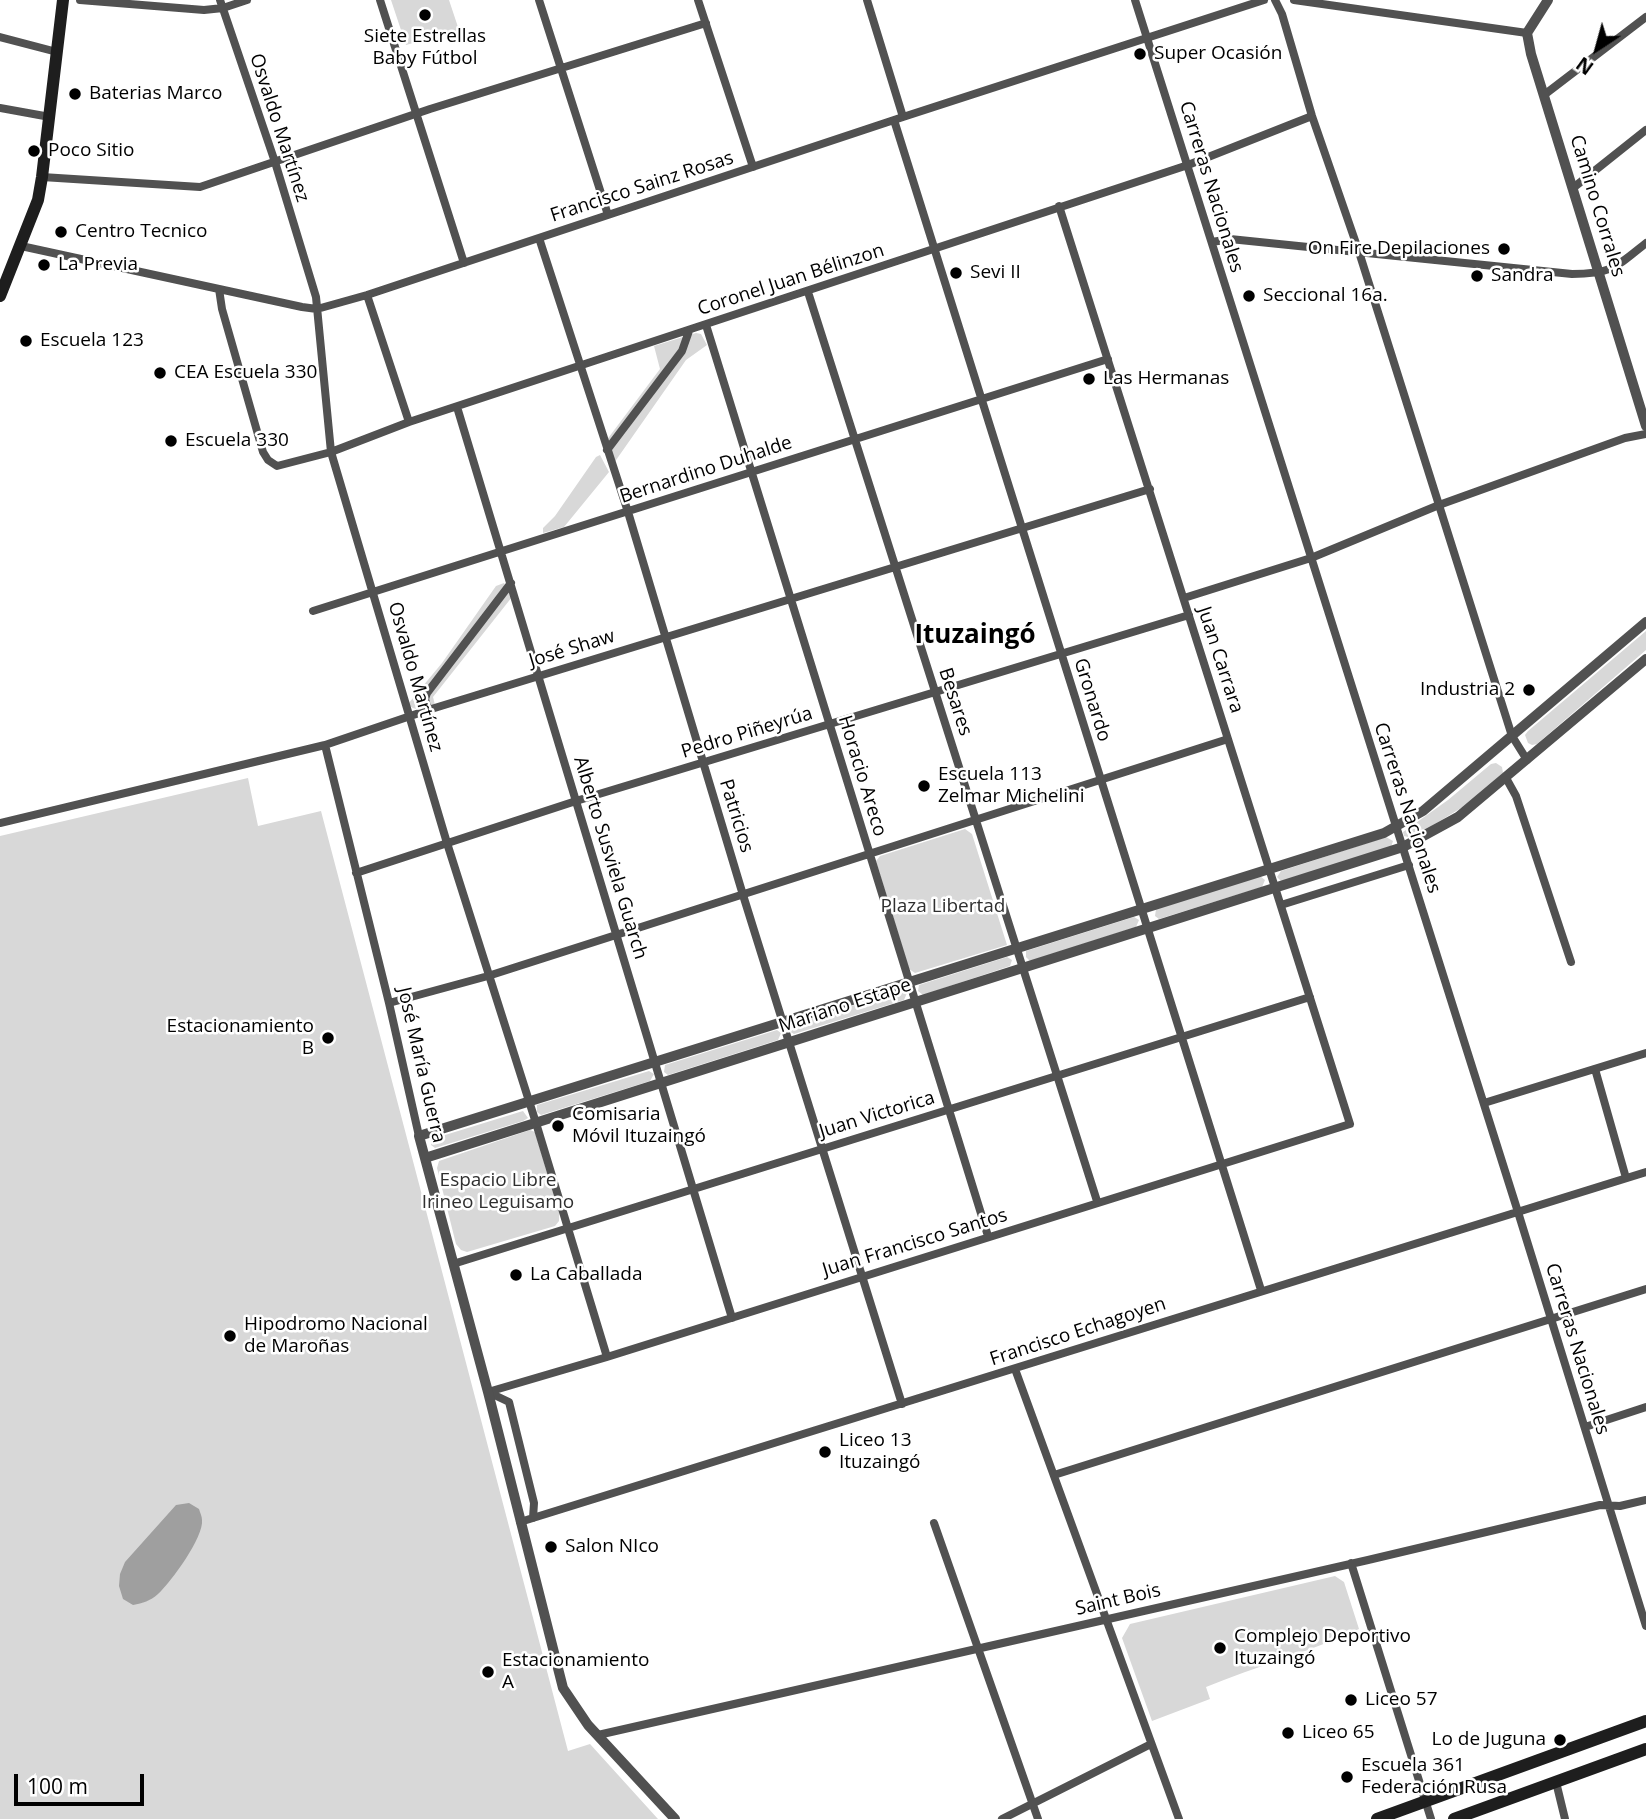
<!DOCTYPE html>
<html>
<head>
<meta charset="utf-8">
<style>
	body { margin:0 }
	#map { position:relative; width:1646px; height:1819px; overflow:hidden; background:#fff; font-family:"Open Sans",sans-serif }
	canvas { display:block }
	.north { position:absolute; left:1562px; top:14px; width:70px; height:70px; -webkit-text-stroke:5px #fff; paint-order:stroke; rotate:216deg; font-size:19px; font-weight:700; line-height:28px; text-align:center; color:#000 }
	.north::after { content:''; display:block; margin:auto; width:24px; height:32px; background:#000; clip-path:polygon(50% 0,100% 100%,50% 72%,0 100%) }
	.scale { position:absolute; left:14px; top:1774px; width:130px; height:32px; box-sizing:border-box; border:4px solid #000; border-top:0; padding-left:9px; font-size:21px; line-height:24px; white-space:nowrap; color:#000; -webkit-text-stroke:5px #fff; paint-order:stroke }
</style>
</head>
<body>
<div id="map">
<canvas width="1646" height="1819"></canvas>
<div class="north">N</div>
<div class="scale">100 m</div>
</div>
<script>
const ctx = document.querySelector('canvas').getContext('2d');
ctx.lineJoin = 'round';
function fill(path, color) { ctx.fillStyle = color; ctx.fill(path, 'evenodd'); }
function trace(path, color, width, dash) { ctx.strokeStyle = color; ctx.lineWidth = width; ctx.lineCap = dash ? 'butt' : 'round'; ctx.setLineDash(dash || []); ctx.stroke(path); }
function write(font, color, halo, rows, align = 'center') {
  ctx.font = font + ' "Open Sans",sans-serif'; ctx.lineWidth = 5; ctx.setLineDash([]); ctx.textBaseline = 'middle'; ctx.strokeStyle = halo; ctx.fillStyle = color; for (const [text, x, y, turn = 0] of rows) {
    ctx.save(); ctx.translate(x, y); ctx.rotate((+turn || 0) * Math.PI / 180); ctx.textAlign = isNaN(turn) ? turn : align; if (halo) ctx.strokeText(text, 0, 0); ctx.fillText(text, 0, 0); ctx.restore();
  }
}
const green = new Path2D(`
	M391,0H449L459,30L406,45Z
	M696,333L701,334L707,345L686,360L614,463L606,441L660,369L654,346Z
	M600,455L609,472L564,527L543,533V528L555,516L596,457Z
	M504,583L512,597L433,697L435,705C425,708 415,713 408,704L442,663L496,586Z
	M1646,631V650L1537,744L1532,745L1528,743L1525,735L1528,731Z
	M1496,763L1502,767L1503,773L1466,805L1412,838L1404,836L1403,832L1448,800L1491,764Z
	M248,778L258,826L321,811L568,1751L590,1744L658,1819H0V836Z
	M965,829L972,834L1007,945L915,973L909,969L876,861L880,856Z
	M1386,837L1393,841L1391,847L1281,881L1277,877L1281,871Z
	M1260,876L1265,880L1262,887L1159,919L1155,916L1156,909Z
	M1134,917L1139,920L1136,927L1030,961L1026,957V951Z
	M1007,957L1012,960L1010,966L923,995L918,991L919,985Z
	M903,990L907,993L904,1000L794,1034L789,1031L790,1025Z
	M777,1030L781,1033L778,1040L668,1075L664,1072L665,1065Z
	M649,1071L654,1074L650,1081L541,1115L537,1112V1105Z
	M523,1111L528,1118L523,1121L435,1148L431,1145L432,1139Z
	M530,1130L535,1132L559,1213V1221L555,1226L467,1252L461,1250L456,1244L437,1168L439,1161Z
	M1335,1576L1344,1582L1359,1629C1310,1652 1257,1666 1206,1687L1210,1699L1152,1721L1122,1638L1130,1624Z`);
const water = new Path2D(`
	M189,1503L199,1509C200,1513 202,1516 202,1520C204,1537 171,1582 158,1594C150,1601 143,1603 133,1605L123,1599L119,1586L120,1574L125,1562L176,1505Z`);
const minor = new Path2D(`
	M80,0L204,10L223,8L247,0
	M220,0L275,162L316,297L331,452L447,843L536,1123L607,1357
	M380,0L464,263
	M539,0L608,215
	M698,0L753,167
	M867,0L903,117
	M1135,0L1518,1212L1646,1626
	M1275,0L1282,14L1312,116L1359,252L1512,736L1527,760
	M1294,0L1527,33
	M0,37L57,52
	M1544,95L1646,17
	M0,108L50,117
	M894,120L1261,1290
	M42,177L200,187L430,109L706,23
	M1573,188L1646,130
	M539,238L628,512L743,895L902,1404
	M1212,242L1230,239L1572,274C1612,274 1616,267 1646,243
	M21,246L302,307L317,309L367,295L903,117L1264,0
	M219,289L222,309L263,452L268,460L277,466L331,452L409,422L1188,165L1312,116
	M808,292L1097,1201
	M367,295L409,422
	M706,325L988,1236
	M457,407L732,1318
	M607,450L682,351L689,331
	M1184,598L1311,558L1439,505L1625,438L1646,434
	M313,611L1108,359
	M428,710L425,699L427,693L511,583
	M325,745L389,1003L419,1136
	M1506,778L1516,796L1571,962
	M0,823L325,745L428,710L1150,489
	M356,873L576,801L1189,615
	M1281,905L1409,865
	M389,1003L488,976L1228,739
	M1595,1069L1626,1178
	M1484,1103L1646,1053
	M453,1264L1310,997
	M1015,1369L1179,1819
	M488,1392L607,1357L1350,1124L1059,206
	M488,1392L509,1402L534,1503L533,1518
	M1585,1427L1646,1407
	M1054,1475L1646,1289
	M520,1522L1646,1172
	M934,1523L1038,1819
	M1351,1563L1431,1819
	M598,1735L1368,1560L1600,1505L1620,1506L1646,1500
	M1556,1782L1565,1819
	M1002,1819L1151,1744`);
const tertiary = new Path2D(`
	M1548,0L1527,33L1531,54L1646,426
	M425,1158L1403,847L1458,817L1646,659
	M675,1819L588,1725L563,1688L488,1392L419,1136L1384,833L1423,811L1646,622`);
const secondary = new Path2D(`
	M0,296L38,200L42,177L63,0
	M1377,1819L1646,1721
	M1454,1819L1646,1749`);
const markers = [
	[425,15,7,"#000"],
	[1140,54,7,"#000"],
	[75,94,7,"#000"],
	[34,151,7,"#000"],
	[61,232,7,"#000"],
	[1504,249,7,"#000"],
	[44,265,7,"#000"],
	[956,273,7,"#000"],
	[1477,276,7,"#000"],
	[1249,296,7,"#000"],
	[26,341,7,"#000"],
	[160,373,7,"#000"],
	[1089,379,7,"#000"],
	[171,441,7,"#000"],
	[1529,690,7,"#000"],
	[924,786,7,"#000"],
	[328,1038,7,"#000"],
	[558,1126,7,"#000"],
	[516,1275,7,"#000"],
	[230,1336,7,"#000"],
	[825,1452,7,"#000"],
	[551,1547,7,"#000"],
	[1220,1648,7,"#000"],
	[488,1672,7,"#000"],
	[1351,1700,7,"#000"],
	[1288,1733,7,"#000"],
	[1560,1740,7,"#000"],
	[1347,1777,7,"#000"]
];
const poiNames = [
	["Siete Estrellas",425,37,"center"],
	["Baby Fútbol",425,59,"center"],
	["Super Ocasión",1154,54],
	["Baterias Marco",89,94],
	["Poco Sitio",48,151],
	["Centro Tecnico",75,232],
	["On Fire Depilaciones",1490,249,"right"],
	["La Previa",58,265],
	["Sevi II",970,273],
	["Sandra",1491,276],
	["Seccional 16a.",1263,296],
	["Escuela 123",40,341],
	["CEA Escuela 330",174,373],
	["Las Hermanas",1103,379],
	["Escuela 330",185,441],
	["Industria 2",1515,690,"right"],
	["Escuela 113",938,775],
	["Zelmar Michelini",938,797],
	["Estacionamiento",314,1027,"right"],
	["B",314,1049,"right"],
	["Comisaria",572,1115],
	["Móvil Ituzaingó",572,1137],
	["La Caballada",530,1275],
	["Hipodromo Nacional",244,1325],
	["de Maroñas",244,1347],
	["Liceo 13",839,1441],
	["Ituzaingó",839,1463],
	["Salon NIco",565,1547],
	["Complejo Deportivo",1234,1637],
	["Ituzaingó",1234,1659],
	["Estacionamiento",502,1661],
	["A",502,1683],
	["Liceo 57",1365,1700],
	["Liceo 65",1302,1733],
	["Lo de Juguna",1546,1740,"right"],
	["Escuela 361",1361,1766],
	["Federación Rusa",1361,1788]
];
const streetNames = [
	["Osvaldo Martínez",279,128,72],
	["Francisco Sainz Rosas",642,187,-18],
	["Carreras Nacionales",1211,187,73],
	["Camino Corrales",1597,206,73],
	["Coronel Juan Bélinzon",791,280,-18],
	["Bernardino Duhalde",706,470,-18],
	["José Shaw",572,649,-17],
	["Juan Carrara",1220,660,72],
	["Osvaldo Martínez",415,677,74],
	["Gronardo",1092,700,73],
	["Besares",955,702,72],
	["Pedro Piñeyrúa",747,733,-17],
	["Horacio Areco",862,776,73],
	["Carreras Nacionales",1407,808,72],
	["Patricios",736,816,73],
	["Alberto Susviela Guarch",610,858,73],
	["Mariano Estape",845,1006,-18],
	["José María Guerra",421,1065,77],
	["Juan Victorica",877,1115,-17],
	["Juan Francisco Santos",915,1243,-17],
	["Francisco Echagoyen",1078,1332,-18],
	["Carreras Nacionales",1577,1349,73],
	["Saint Bois",1118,1600,-13]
];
const parkNames = [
	["Plaza Libertad",943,907],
	["Espacio Libre",498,1181],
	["Irineo Leguisamo",498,1203]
];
const districtNames = [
	["Ituzaingó",975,636]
];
fill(green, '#d8d8d8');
fill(water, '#9f9f9f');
trace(minor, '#515151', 8);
trace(tertiary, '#515151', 10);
trace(secondary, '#1e1e1e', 12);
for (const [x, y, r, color] of markers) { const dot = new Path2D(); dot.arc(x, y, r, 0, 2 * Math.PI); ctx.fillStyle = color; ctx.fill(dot); trace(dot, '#fff', 2.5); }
write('19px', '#000', '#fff', poiNames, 'left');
write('19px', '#000', '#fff', streetNames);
write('19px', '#2f2f2f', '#fff', parkNames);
write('bold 26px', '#000', '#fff', districtNames);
</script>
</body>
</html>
